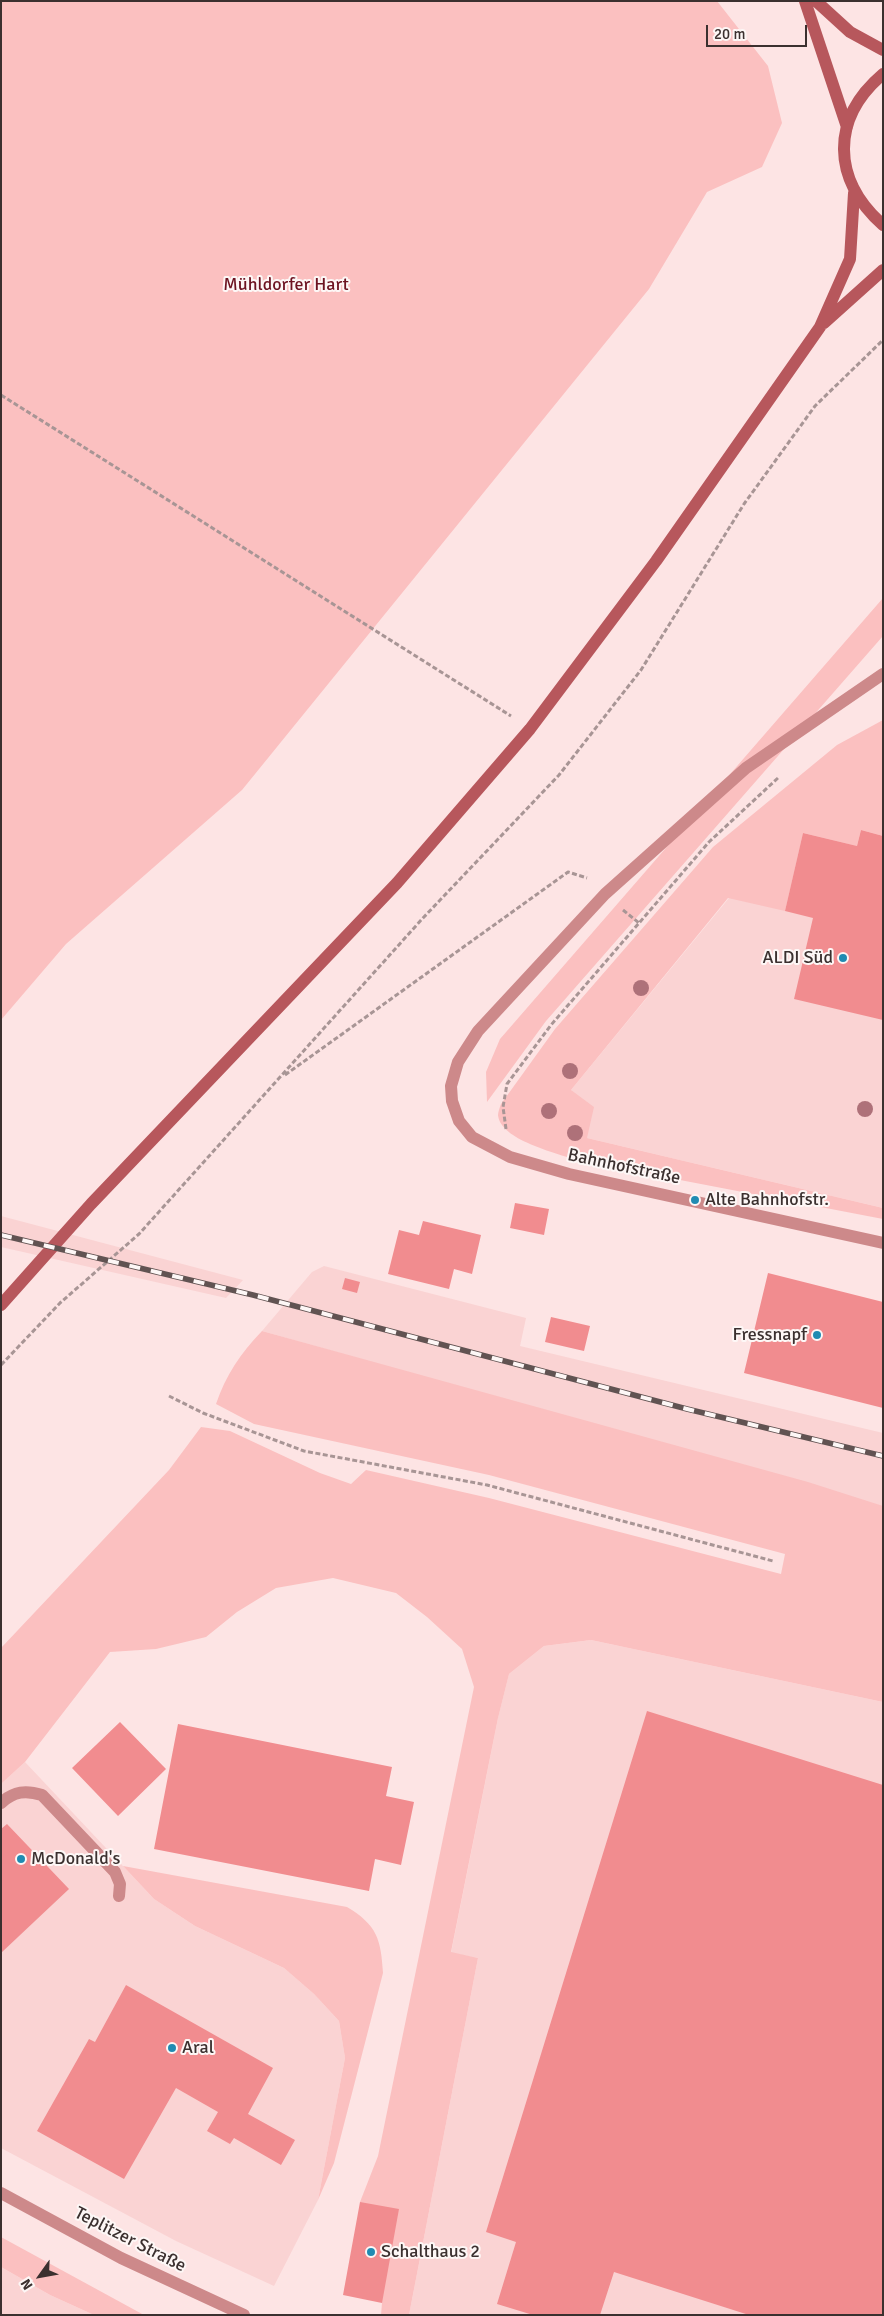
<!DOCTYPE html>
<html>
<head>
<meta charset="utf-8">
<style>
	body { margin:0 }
	#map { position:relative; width:884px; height:2316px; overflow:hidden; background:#fde4e4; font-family:Signika,sans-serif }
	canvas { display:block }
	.frame { position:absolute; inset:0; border:2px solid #3b302f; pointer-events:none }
	.north { position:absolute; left:15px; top:2251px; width:50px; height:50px; -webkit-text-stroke:4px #fdf7f6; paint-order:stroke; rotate:238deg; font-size:14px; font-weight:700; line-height:20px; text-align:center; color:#3b302f }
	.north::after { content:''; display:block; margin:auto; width:18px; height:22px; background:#3b302f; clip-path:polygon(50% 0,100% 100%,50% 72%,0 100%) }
	.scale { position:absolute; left:706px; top:25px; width:101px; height:22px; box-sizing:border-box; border:2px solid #3b302f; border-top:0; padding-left:6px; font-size:15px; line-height:18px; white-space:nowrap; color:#3b302f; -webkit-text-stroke:4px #fdf7f6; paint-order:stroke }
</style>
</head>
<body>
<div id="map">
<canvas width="884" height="2316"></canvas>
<div class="frame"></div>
<div class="north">N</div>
<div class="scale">20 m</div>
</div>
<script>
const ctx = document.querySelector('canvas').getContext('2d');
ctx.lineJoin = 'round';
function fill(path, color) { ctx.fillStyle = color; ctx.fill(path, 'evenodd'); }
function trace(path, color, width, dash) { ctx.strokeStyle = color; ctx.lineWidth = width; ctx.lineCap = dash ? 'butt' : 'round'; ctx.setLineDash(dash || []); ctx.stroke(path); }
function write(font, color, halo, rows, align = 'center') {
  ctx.font = font + ' Signika,sans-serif'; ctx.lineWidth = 4; ctx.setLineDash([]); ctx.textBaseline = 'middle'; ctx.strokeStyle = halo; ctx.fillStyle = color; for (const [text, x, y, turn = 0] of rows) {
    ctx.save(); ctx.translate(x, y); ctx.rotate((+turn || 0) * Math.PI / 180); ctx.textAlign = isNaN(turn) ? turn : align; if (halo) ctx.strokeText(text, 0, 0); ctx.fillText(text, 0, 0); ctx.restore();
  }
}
const built = new Path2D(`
	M861,830L883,836V1208L587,1138L571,1090L729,898L803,833L857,845Z
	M1,1216L243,1280L226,1298L1,1247Z
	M324,1266L526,1318L520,1346L883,1433V1507L262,1331L312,1272Z
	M591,1640L883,1702V2315H409L478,1958L451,1953L498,1718L509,1674L544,1646Z
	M25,1762L154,1899L195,1926L284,1968L314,1994L339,2021L345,2058L318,2200L274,2286L176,2241L1,2148V1784Z
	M1,2267L50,2295L94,2315H1Z`);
const green = new Path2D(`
	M1,1H717L768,66L782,123L762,167L707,192L649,289L242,790L66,944L1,1020Z
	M883,598V636L546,1021L487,1102L486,1072L500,1039Z
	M883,720V836L861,830L857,846L803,833L785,911L728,898L571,1090L594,1107L587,1138L883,1208V1219L576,1160C557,1153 500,1140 498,1115C498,1112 500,1107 501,1104L555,1029L713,847L837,745Z
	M262,1331L808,1482L883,1506V1702L591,1640L544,1646L509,1674L498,1718L451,1952L478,1958L409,2315H381L382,2303L360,2202L378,2156L474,1687L462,1649L427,1617L396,1593L333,1578L276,1588L237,1612L206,1637L156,1649L110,1652L25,1762L1,1784V1648L169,1470L201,1427L230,1431L320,1473L351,1484L366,1470L489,1498L781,1574L785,1554L489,1475L254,1424L216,1404C226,1375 240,1354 262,1331Z
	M123,1866L347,1907C377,1925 381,1939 383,1973L334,2163L318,2200L345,2058L339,2021L314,1994L284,1968L195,1926L154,1899Z
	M1,2237L144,2315H94L50,2295L1,2267Z`);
const building = new Path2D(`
	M861,830L883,836V1020L794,999L813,918L785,911L803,833L857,846Z
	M515,1203L549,1209L544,1235L510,1228Z
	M423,1221L481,1235L472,1274L454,1269L449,1289L388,1274L399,1230L419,1235Z
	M768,1273L883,1302V1408L744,1373Z
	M345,1278L360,1282L357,1293L342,1289Z
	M551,1317L590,1326L584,1351L545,1342Z
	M647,1711L883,1785V2315H749L614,2272L600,2315H533L497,2304L516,2242L486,2232Z
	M120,1722L166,1769L118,1816L72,1768Z
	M178,1724L392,1767L386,1796L414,1802L401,1865L375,1859L369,1891L154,1849Z
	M7,1824L69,1889L1,1953V1829Z
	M126,1985L273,2068L248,2114L295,2140L281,2165L234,2138L230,2144L207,2131L218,2112L176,2088L124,2179L37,2131L89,2039L95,2042Z
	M360,2202L399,2209L382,2303L343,2295Z`);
const path = new Path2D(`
	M1,395L511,716
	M623,910L639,923
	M285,1075L568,872L587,878
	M506,1129L503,1107L507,1084L551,1025L709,842L779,777
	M1,1365L60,1303L139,1234L423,918L559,775L641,670L744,504L815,406L883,340
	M169,1396L203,1413L304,1451L487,1485L773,1561`);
const service = new Path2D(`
	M1,1803C14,1791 26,1790 42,1795L115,1872L120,1884L119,1896`);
const minor = new Path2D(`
	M883,674L746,768L605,894L478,1031L458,1062L451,1086L452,1101L459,1121L472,1137L510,1157L569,1174L883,1243`);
const tertiary = new Path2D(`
	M1,2193L121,2258L244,2315`);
const secondary = new Path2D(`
	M805,1L847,127
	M816,1L850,32L883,50
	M883,74C830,119 832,180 883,225
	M824,323L883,270
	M1,1305L91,1204L397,883L530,729L656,561L820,327L850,259L854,193`);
const rail = new Path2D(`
	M1,1235L253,1295L687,1409L883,1456`);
const trees = [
	[641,988],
	[570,1071],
	[865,1109],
	[549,1111],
	[575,1133]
];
const markers = [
	[843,958,5,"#208bb2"],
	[695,1200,5,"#208bb2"],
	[817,1335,5,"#208bb2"],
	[21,1859,5,"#208bb2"],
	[172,2048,5,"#208bb2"],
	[371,2252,5,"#208bb2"]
];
const parkNames = [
	["Mühldorfer Hart",286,285]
];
const poiNames = [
	["ALDI Süd",833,958,"right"],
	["Alte Bahnhofstr.",705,1200],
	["Fressnapf",807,1335,"right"],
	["McDonald's",31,1859],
	["Aral",182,2048],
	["Schalthaus 2",381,2252]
];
const streetNames = [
	["Bahnhofstraße",624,1167,12],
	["Teplitzer Straße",130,2240,27]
];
fill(built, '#fad3d3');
fill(green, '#fbc0c0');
fill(building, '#f18c8f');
trace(path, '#a89595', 3, [5, 2.5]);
trace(service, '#cd898a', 12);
trace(minor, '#cd898a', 12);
trace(tertiary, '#cd898a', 12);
trace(secondary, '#b7575c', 12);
trace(rail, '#615352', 5.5);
trace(rail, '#fdf7f6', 4, [11]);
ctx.fillStyle = '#ae7179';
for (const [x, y] of trees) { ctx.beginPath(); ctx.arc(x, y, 8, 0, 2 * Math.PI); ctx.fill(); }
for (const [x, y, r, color] of markers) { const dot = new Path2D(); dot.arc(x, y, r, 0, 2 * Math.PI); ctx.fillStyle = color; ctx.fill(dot); trace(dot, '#fdf7f6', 2); }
write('18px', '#6d1321', '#fdf7f6', parkNames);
write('18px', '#3b302f', '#fdf7f6', poiNames, 'left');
write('18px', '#3b302f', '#fdf7f6', streetNames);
</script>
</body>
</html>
